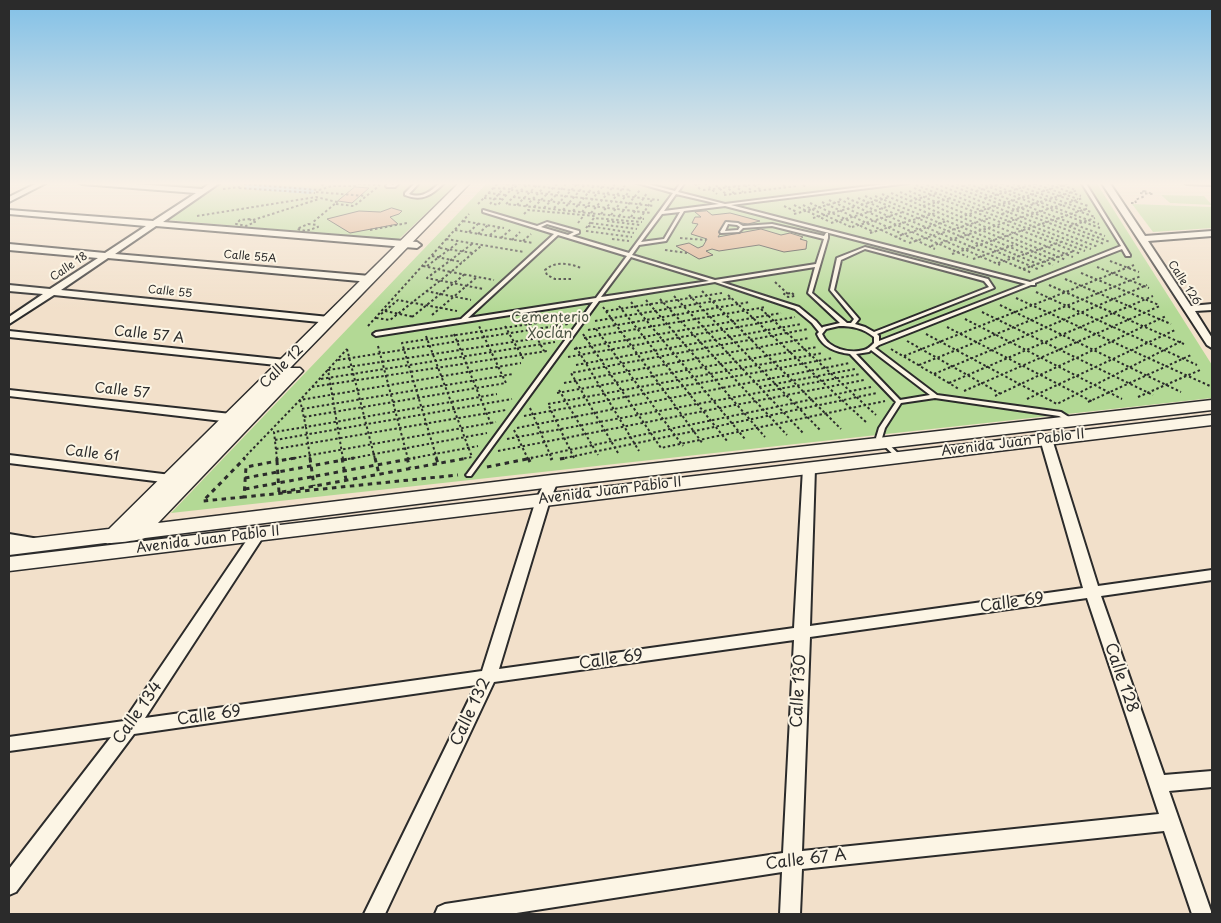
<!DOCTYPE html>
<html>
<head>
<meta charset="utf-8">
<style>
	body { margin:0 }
	#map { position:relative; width:1221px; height:923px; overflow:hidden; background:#f2e0ca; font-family:"Playpen Sans",sans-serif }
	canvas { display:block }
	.frame { position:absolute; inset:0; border:10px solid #2b2b2b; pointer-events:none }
</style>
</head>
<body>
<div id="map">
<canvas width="1221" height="923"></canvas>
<div class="frame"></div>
</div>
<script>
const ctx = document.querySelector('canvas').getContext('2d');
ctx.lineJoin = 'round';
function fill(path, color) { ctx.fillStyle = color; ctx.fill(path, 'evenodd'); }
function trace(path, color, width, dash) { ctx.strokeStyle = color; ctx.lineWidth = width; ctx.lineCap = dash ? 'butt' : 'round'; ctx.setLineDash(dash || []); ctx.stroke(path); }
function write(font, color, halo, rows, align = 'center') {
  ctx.font = font + ' "Playpen Sans",sans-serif'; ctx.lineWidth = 4; ctx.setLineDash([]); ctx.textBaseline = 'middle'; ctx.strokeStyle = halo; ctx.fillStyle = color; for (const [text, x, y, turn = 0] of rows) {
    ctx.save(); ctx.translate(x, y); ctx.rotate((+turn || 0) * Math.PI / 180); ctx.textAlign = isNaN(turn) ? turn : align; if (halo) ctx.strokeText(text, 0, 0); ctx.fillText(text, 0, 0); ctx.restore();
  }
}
const green = new Path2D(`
	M120,182H211L202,188Z
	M225,182H459L398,240L168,220Z
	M488,182H1096L1212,365V398L171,513Z
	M1161,195L1204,196L1212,205L1170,203Z
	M1132,204L1212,207V228L1153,232Z`);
const canal = new Path2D(`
	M248,184L310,188L315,191L310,194L245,189V185Z`);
const building = new Path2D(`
	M355,187L369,188L352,203L338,201Z
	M392,208L402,211L399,214L390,217L398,224L350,233L327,219L359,211L380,212Z
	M707,211L712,215L730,213L760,221L748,224L728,221L718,237L761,229L781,235L790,233L803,237L800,239L807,241L806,249L784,252L759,245L719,251L712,249L706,251L713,255L699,259L676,246L689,243L698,248L703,246L707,239L691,234L698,224L692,223L695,217H701L695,212Z`);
const pathFar1 = new Path2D(`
	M317,182L326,187
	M520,182L512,190L654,206
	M530,182L506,204L644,219
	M557,182L631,190
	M712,182L726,194
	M721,182L735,194
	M730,182L743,192
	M741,182L751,190
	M750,182L761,190
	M779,182L786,187
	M799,182L806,187
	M931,182L1098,247
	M942,182L1104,244
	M952,182L1110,242
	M964,182L1105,236
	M976,182L1100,228
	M985,182L1099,224
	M997,182L1095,217
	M1008,182L1091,212
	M1019,182L1088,206
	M1030,182L1078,199
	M1042,182L1081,196
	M1053,182L1076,190
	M497,183L515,185
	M705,183L717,194
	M922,183L1091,249
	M244,184L319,190
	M358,184L379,185
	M518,184L659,200
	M916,185L1085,251
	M963,186L978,182
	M239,188L315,193
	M493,188L511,189
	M914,188L1081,254
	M223,189L240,187
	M700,189L695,184L705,183L703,182
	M319,190L332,186H356L360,182
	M703,190L775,182
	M909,191L1073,257
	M976,191L1006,182
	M1144,191L1153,194L1140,193Z
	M316,192L366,196
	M900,192L1066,260
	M488,193L506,195
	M891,193L1059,262
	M882,194L1053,265
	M724,195L797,186
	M865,196L1040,270
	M875,196L1045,267
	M513,197L651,213
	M484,198L502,199
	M847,198L1000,265
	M858,198L1032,273
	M985,198L1041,182
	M839,199L968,257
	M829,200L935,249
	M910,201L938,193
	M822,202L907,242
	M810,203L874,232
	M1131,203H1136L1135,200L1145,196
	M336,204L354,206L380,185
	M478,204L499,182
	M490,204L509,182
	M494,204L498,205L517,182
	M517,205L540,182
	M794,205L828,221
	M803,205L853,228
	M861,205L890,197
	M526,206L549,182
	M784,206L797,212
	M923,206L951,198
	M534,207L559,182
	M544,208L567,183
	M554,208L579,182
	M563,210L587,182
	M573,211L597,182
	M582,212L606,182
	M591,213L617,182
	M524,214L528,210L595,216L594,218
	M601,214L627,183
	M794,214L842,201
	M1002,214L1078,190
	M611,215L630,190
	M197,216L316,197L337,202L312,223
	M619,216L640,190
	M631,217L647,193
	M960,217L1073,182
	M813,218L854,207
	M249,219L255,222L246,226L236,224L240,220Z
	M640,219L653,198
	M253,220L319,199
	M463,221L504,228
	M607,221L640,225
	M578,223L584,215
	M591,223L637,229
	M831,223L890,206
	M308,224L317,225L318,227L306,231L297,229Z
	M588,226L634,233
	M1070,226L1095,218
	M852,227L903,212
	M586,228L594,218L642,222
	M370,230L407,223
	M455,230L533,243
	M586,231L632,237
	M469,232L479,223
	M870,233L939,212
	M478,234L488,225
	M490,235L501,226
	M895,237L947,221
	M501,238L511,229
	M680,238L706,240
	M446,239L524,252
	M612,239L629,241
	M512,240L520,232
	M523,241L531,234
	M909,243L990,218
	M472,244L427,278L483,289
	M931,246L1083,198
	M440,248L473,253
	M665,250L687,253
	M952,254L1089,208
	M432,256L462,262
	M973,259L1017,244
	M1110,261L1139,272
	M998,263L1061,242
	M423,266L451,272L481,246
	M427,266L459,242
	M1097,267L1149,288
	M1023,269L1074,251
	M1081,273L1159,305
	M571,279H555L547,275L545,270C555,261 569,263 581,268
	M1065,279L1171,324
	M775,282L788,294
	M1049,285L1184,344
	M426,291L471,300
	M702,291L841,429
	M1036,292L1197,365
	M792,293L795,296L788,297L784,294Z
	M689,295L821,431
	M728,295L867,423
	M674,296L803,433
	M1016,298L1210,386
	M660,299L787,435
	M646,300L765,437
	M631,302L745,439
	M1000,305L1181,392
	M619,306L727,441
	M603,307L703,444
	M761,309L876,415
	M385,311L414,317
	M606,311L722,293
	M982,312L1153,395
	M381,314L398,300L457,311
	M432,315L477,277
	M551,315L561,332
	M412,317L465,274
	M376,318L390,320L451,272L494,280
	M965,319L1122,399
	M595,321L732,298
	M529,323L544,351
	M368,326L469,214
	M505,326L524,360
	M947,327L1093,402
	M596,329L683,446
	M588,330L750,302
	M454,334L491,424
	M583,334L661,448L885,401
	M926,334L1057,404L1182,341
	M426,336L472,457L462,459
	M584,338L766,307
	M907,341L1001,394
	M378,346L408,459
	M576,347L639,451
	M347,349L375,459
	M574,349L781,313
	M891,349L959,389
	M904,356L1134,265
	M568,357L795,317
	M338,360L568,324
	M576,365L801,324
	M919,365L1141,276
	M934,374L1147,285
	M321,379L555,342
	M564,383L809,338
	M949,383L1153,296
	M312,387L547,351
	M759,387L855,369
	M559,390L598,455
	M964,391L1160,306
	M557,393L817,347
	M995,396L1166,316
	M1138,397L1200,370
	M1027,399L1175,330
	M1088,402L1191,355
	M530,408L552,459
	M302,409L513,374
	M524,416L833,358
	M304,417L506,383L479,326
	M517,428L850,363
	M514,430L528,459
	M507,439L860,374
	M275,440L512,399
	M276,449L506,410
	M498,451L864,380
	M618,453L571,373L808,329
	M574,458L548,404L823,353
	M243,459L300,400L521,363
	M277,459L274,432L306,427L300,400L347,349
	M289,459L496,422
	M310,459L306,427L497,394
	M343,459L328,370L559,335
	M348,459L487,433
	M408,459L478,446
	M437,459L402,343L571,318
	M526,459L871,387
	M560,459L877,393`);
const path = new Path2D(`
	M277,458V461L246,467L244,497L458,475
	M310,458L314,486
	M342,458L346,480
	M375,458L379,474
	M407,458L410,468
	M436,458L438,463
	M528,458L530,462
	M551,458L552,460
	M560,459L566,458
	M487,467L532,458
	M245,478L354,458
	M245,489L415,458
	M279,492L277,461L296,458
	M282,492L468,458
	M244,497L203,501L245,458`);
const lane = new Path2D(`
	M390,182H394L391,185H393L396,182H400L395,187H387L386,186Z
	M416,182H420L409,194C422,199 431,191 441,182H445C432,195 422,202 405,195V193Z
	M634,182H640L675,191L681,182H685L678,192L725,204L901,182H911L909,183L731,205L1030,282L1121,246L1081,182H1085L1130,255V256H1126L1122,249L1035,283V285H1031L879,345L875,348L937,395L1061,412L1075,421L1074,422H1070L1059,416L935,398L901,403L885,428L882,438L902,457L901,458H897L876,438L879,428L896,402L850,354C836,352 823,348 817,334L819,332L812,323L795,309L715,282L599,301L471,476H467L466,475L467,474L593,302L376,336L373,334L376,332L461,319L554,234L483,212V210L537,226L547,222L579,231V233L572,236L629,253L673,193ZM676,194L719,204L664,211ZM725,206L1026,284L879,341V336L877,334L994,288L988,279L865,247L837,258L830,290L854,319L851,323H847L812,293L828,238V233H826L824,236L772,224L743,226L738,223L726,222L720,232L721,233L739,232L743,228L772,226L824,239L816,264L715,280L632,255L639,245L666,241L684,211ZM680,212L664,239L641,242L662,214ZM547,224L574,232L568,235L541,227ZM728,224L737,225L740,227L738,230L725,231ZM558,235L627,256L596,298L468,318ZM865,249L984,281L989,287L874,332L865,327L855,324L859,319L834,290L841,260ZM631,257L709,281L601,297ZM815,267L808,293L840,323L823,327L822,328L816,321L799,307L721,282ZM839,326C852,326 863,328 874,337V343C871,346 868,349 864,350C850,354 828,349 822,334L826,329ZM871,350L930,395L900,400L856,354L869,352Z`);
const street = new Path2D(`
	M39,182H48L9,202V197Z
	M78,182H110L202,189L212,182H221L163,222L417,242L421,245L417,248L156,226L115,254L370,276L375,279L370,282L108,258L61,290L329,317L334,320L329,323L54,295L9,324V317L43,294L9,291V285L50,289L98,258L9,250V244L105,253L146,226L9,214V210L153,221L196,193L82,184Z
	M1101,182H1109L1145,236L1212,231V236L1148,241L1191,306L1212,304V310L1195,311L1212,338V348L1207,345Z
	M1183,182H1212V185L1187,184Z
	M9,331L286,360L291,363L286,366L9,337Z
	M9,390L231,414L237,418L231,422L9,396Z
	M1046,435L1052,439L1098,586L1212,570V580L1101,596L1164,775L1212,771V787L1169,791L1212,914H1192L1164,831L802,869L800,914H780L782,872L510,914H435L438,907L445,904L783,853L794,640L494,682L385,914H364L476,685L134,734L16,892L9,895V869L111,737L9,751V737L124,721L253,531H263L265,534L145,718L482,671L536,500L547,478L552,477L558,481L550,500L499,669L794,628L803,468L809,464L815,468L810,626L1083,588L1040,439ZM1087,598L1159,814L802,851L810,637Z
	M9,455L171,475L177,479L171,483L9,463Z
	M9,534L39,539L41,542L39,545L34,547L9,544Z`);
const secondary = new Path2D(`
	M460,182H471L290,368H300L303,371L158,523L552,475L1212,400V410L552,487L145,538C141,540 110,544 105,543L9,555V541L109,529Z
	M1212,415V425L9,571V557Z`);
const farStreetnames = [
	["Calle 55A",250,257,5],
	["Calle 18",69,267,-34],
	["Calle 126",1184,283,57],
	["Calle 55",170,292,6]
];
const parkNames = [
	["Cementerio",550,318],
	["Xoclán",550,334]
];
const streetNames = [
	["Calle 57 A",149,335,6],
	["Calle 12",282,367,-45],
	["Calle 57",122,391,6],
	["Avenida Juan Pablo II",1013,443,-7],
	["Calle 61",92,454,7],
	["Avenida Juan Pablo II",610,491,-7],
	["Avenida Juan Pablo II",208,540,-7]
];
const nearStreetnames = [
	["Calle 69",1012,603,-8],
	["Calle 69",611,660,-8],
	["Calle 128",1121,678,71],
	["Calle 130",799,691,-87],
	["Calle 132",471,712,-65],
	["Calle 134",138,713,-55],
	["Calle 69",209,716,-8],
	["Calle 67 A",806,860,-7]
];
fill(green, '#b3d995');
fill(canal, '#87d2e6');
fill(building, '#daae8b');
trace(building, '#2b2b2b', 1);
trace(lane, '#2b2b2b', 4);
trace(street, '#2b2b2b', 4);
trace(secondary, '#2b2b2b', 3);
trace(pathFar1, '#2b2b2b', 2, [2.5, 2.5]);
trace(path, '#2b2b2b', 3, [4.5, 4.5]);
fill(lane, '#fcf5e5');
fill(street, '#fcf5e5');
fill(secondary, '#fcf5e5');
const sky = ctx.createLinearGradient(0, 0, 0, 311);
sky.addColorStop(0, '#81c0e7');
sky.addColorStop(0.59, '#f9f1e7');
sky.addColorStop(1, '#f9f1e700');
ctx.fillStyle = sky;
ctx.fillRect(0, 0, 1221, 311);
write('11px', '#2b2b2b', '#fcf5e5', farStreetnames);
write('14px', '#4d5646', '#fcf5e5', parkNames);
write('14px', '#2b2b2b', '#fcf5e5', streetNames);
write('16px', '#2b2b2b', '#fcf5e5', nearStreetnames);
</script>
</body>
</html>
